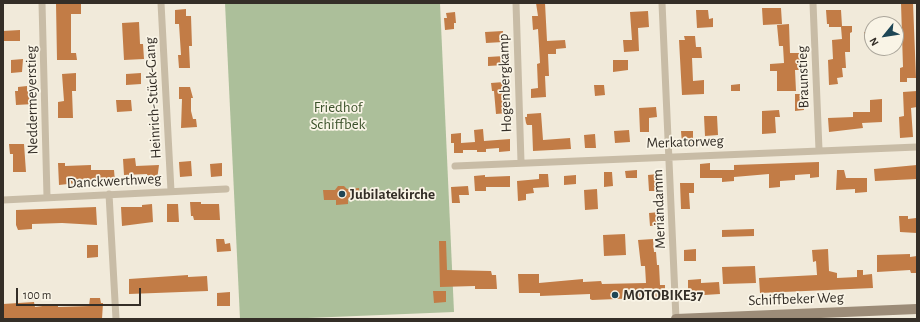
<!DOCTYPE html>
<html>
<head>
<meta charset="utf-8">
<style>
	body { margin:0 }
	#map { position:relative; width:920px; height:322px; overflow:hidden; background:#f1eada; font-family:"Alegreya Sans",sans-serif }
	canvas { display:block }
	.frame { position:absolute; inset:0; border:4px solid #342e27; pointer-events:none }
	.north { position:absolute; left:864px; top:16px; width:40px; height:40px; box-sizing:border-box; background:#f9f4e6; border:1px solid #aaa59a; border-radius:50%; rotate:240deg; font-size:11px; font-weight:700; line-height:16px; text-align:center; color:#342e27 }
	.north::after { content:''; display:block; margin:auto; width:14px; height:18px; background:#1e4655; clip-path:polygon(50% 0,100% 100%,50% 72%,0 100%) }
	.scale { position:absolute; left:16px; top:288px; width:125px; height:18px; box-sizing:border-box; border:2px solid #342e27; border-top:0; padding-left:5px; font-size:12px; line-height:14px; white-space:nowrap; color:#342e27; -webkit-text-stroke:3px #f9f4e6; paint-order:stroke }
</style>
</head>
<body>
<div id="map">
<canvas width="920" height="322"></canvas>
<div class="frame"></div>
<div class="north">N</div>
<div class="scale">100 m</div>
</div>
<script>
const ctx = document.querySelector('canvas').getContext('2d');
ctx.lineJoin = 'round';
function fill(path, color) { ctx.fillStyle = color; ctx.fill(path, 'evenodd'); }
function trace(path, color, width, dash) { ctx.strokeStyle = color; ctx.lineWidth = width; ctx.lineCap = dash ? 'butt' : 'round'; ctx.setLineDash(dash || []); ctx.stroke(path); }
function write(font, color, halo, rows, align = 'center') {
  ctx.font = font + ' "Alegreya Sans",sans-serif'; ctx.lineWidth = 3.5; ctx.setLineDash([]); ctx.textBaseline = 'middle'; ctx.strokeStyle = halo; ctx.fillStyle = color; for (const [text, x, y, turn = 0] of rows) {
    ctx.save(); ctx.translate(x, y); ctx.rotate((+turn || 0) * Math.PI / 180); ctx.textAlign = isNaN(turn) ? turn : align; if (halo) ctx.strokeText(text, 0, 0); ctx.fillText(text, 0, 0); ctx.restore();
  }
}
const green = new Path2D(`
	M225,3H440L454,312L283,319H240Z`);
const building = new Path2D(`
	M56,3L81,4V14H71V53H76L77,60H57Z
	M536,3H545L547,41L565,40L566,48L556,49V54H548L549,76H545L546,97L531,98V89L538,88L537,64L540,63L538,29L533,30L532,16H538Z
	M901,3H913L916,78H907V82H900V68L903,67Z
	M762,8H781L782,24L763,25Z
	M186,9V16H191L192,46H189L190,68H179L178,55H181L179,24H175V10Z
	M696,10H708L709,19L713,18V27L697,28Z
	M826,10H841L842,26H852V32L850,33V52H845L846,68H842L843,77L837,78L838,84L829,85L828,60L833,59L832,40L842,39L841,27H829V24H827Z
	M648,11L649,27L638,28L639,51L624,52L623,40H632L630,12Z
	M455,12L456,23H454V29L445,30L444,18H447L446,13Z
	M139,22L140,44H143L144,59L124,60L122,23Z
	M789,24L790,53H800L801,67H798L799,70H795L796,91H777V71H770V64L784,63L783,46H779L777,25Z
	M20,30V41H3V31Z
	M503,31V42L486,43L485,32Z
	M864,32H872V39L865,40Z
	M684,36H695L696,47H701L702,58H692L693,81L704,80V94L682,95L679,40H685Z
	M504,56V65L488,66V57Z
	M23,59L22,72L11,73V60Z
	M613,60H628V70L613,72Z
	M76,73V91H72L73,118H58V102L64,101L62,74Z
	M141,73V84L126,85V74Z
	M504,82L508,113L496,114L494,91H492L491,83Z
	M740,84V91H731V85Z
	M594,85H604L605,95L595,96Z
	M27,86V91H33L34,104L16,105L15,91H18V87Z
	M179,87H190L193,98H191V111L193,119H196L197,127L181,128L182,99H179Z
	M917,91V107L911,108L913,137L900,138L899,117L904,116L903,92Z
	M795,94H803L804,110L795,111Z
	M882,99V122L862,123L863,128L829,132L828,118L853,117V112H870V100Z
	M116,100H131L132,111L117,112Z
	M656,107L657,117L649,118V132H640L639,108Z
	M779,110L780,117H775L776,133L762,134V111Z
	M541,113L543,140L570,138L571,149L533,151L532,125H527L526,123L525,117H527V114Z
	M704,116H717L718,135L705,136Z
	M483,129L484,141L510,139V151L499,152V148L486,149V152H477V150H463V153H454V143H451V134L461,133V143L475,142L474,130Z
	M629,130L630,142L615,143L614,131Z
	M681,131H693V144H682Z
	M595,134L596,148H585L584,135Z
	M9,144H24L26,172H13V154H10Z
	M135,158L136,166L159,165L157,180H148L147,174L124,175L123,159Z
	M191,161L192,176L180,177L179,162Z
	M819,162V177L810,178V174L795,175V180L780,181V187L769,188V174L734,177V181L722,182V178H700V164L710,163V170H734V165Z
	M58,163H65V166L91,165V170H114L115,182L77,181V183L59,185Z
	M222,163V176L211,177L210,164Z
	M917,165V179L875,181L874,169Z
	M637,170V178H626L625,171Z
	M837,170H844L846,178H867V192L855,193V189L836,190Z
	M604,172H612L613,186L604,187Z
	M539,174H548L549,187L533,188L534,193L526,194V200L518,201L517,181L539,179Z
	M658,174L659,191H649L648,175Z
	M485,175V177L510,176V187H486V191H475L474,176Z
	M576,175V184L564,185V176Z
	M680,183H694V193H689L690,209H681Z
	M338,186H344L347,189L359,188L360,199H348V204L336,205V200H324L323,190H335Z
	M468,186L469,195H459L460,203H452L451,187Z
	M597,189L598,209L585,210L584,190Z
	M190,202H201V204H219L220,220H194L193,216H191Z
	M152,204L153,222L122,226L121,207H142V205Z
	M167,204H178L179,222H167Z
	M96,207L97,225L62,223L32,224V229L18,230L16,225V210Z
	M660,212V225L650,226L649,213Z
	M899,216H908V219L916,218L917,233L900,232Z
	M754,229V236L722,237V230Z
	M625,234L626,255L604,256L603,235Z
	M216,239H224L225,244L230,243L231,251L217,252Z
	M653,239L654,252H656L657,265H659L660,285H665V297L592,300L590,299V294L540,296V293H519L518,274H539V283L583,279V282L601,281L602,284L646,283L645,266H641L638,240Z
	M439,241H446L447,270L491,271L492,275H496L497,289H475V286L440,287Z
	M87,245H98V257L87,258Z
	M696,249V261H684V250Z
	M828,249L829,271L837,273V278L857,277V270H863V275L872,274L873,288L760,293L759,278L817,275L816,261L813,262L812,250Z
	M910,254V257L917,256V273H911L910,270L877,272V255Z
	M755,266L756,283L723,284L722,267Z
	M188,275V277L207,276L208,291L129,294V279Z
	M701,279V283L719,282L720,294L688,296V280Z
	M433,291H446V302L434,303Z
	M230,292V306H217V293Z
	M90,298H100L101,303H103L102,319H3V304L34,302L35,307L58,304V307L89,306Z`);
const street = new Path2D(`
	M42,3L47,197
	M161,3L171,191
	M516,3L521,162
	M662,3L676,319
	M813,3L819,150
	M455,166L917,147
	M109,194L116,319
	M3,200L226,189`);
const secondary = new Path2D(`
	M676,319L917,309`);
const markers = [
	[342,194,4,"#1e4655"],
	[615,295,4,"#1e4655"]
];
const streetNames = [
	["Braunstieg",803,77,-92],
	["Hogenbergkamp",505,83,-92],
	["Heinrich-Stück-Gang",153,98,-93],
	["Neddermeyerstieg",32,100,-91],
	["Merkatorweg",685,142,-2],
	["Danckwerthweg",114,181,-3],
	["Meriandamm",659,209,-92],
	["Schiffbeker Weg",796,299,-2]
];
const parkNames = [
	["Friedhof",338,107],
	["Schiffbek",338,124]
];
const poiNames = [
	["Jubilatekirche",350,194],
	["MOTOBIKE37",623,295]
];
fill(green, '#acbf9a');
fill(building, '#c27c46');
trace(street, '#c8bca6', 7);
trace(secondary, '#9c8c78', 10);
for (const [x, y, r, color] of markers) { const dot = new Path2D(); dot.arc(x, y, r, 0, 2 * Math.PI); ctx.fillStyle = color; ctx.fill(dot); trace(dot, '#f9f4e6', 1.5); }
write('15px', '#342e27', '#f9f4e6', streetNames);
write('15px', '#3c522b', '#f9f4e6', parkNames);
write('bold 15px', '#342e27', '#f9f4e6', poiNames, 'left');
</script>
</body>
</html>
